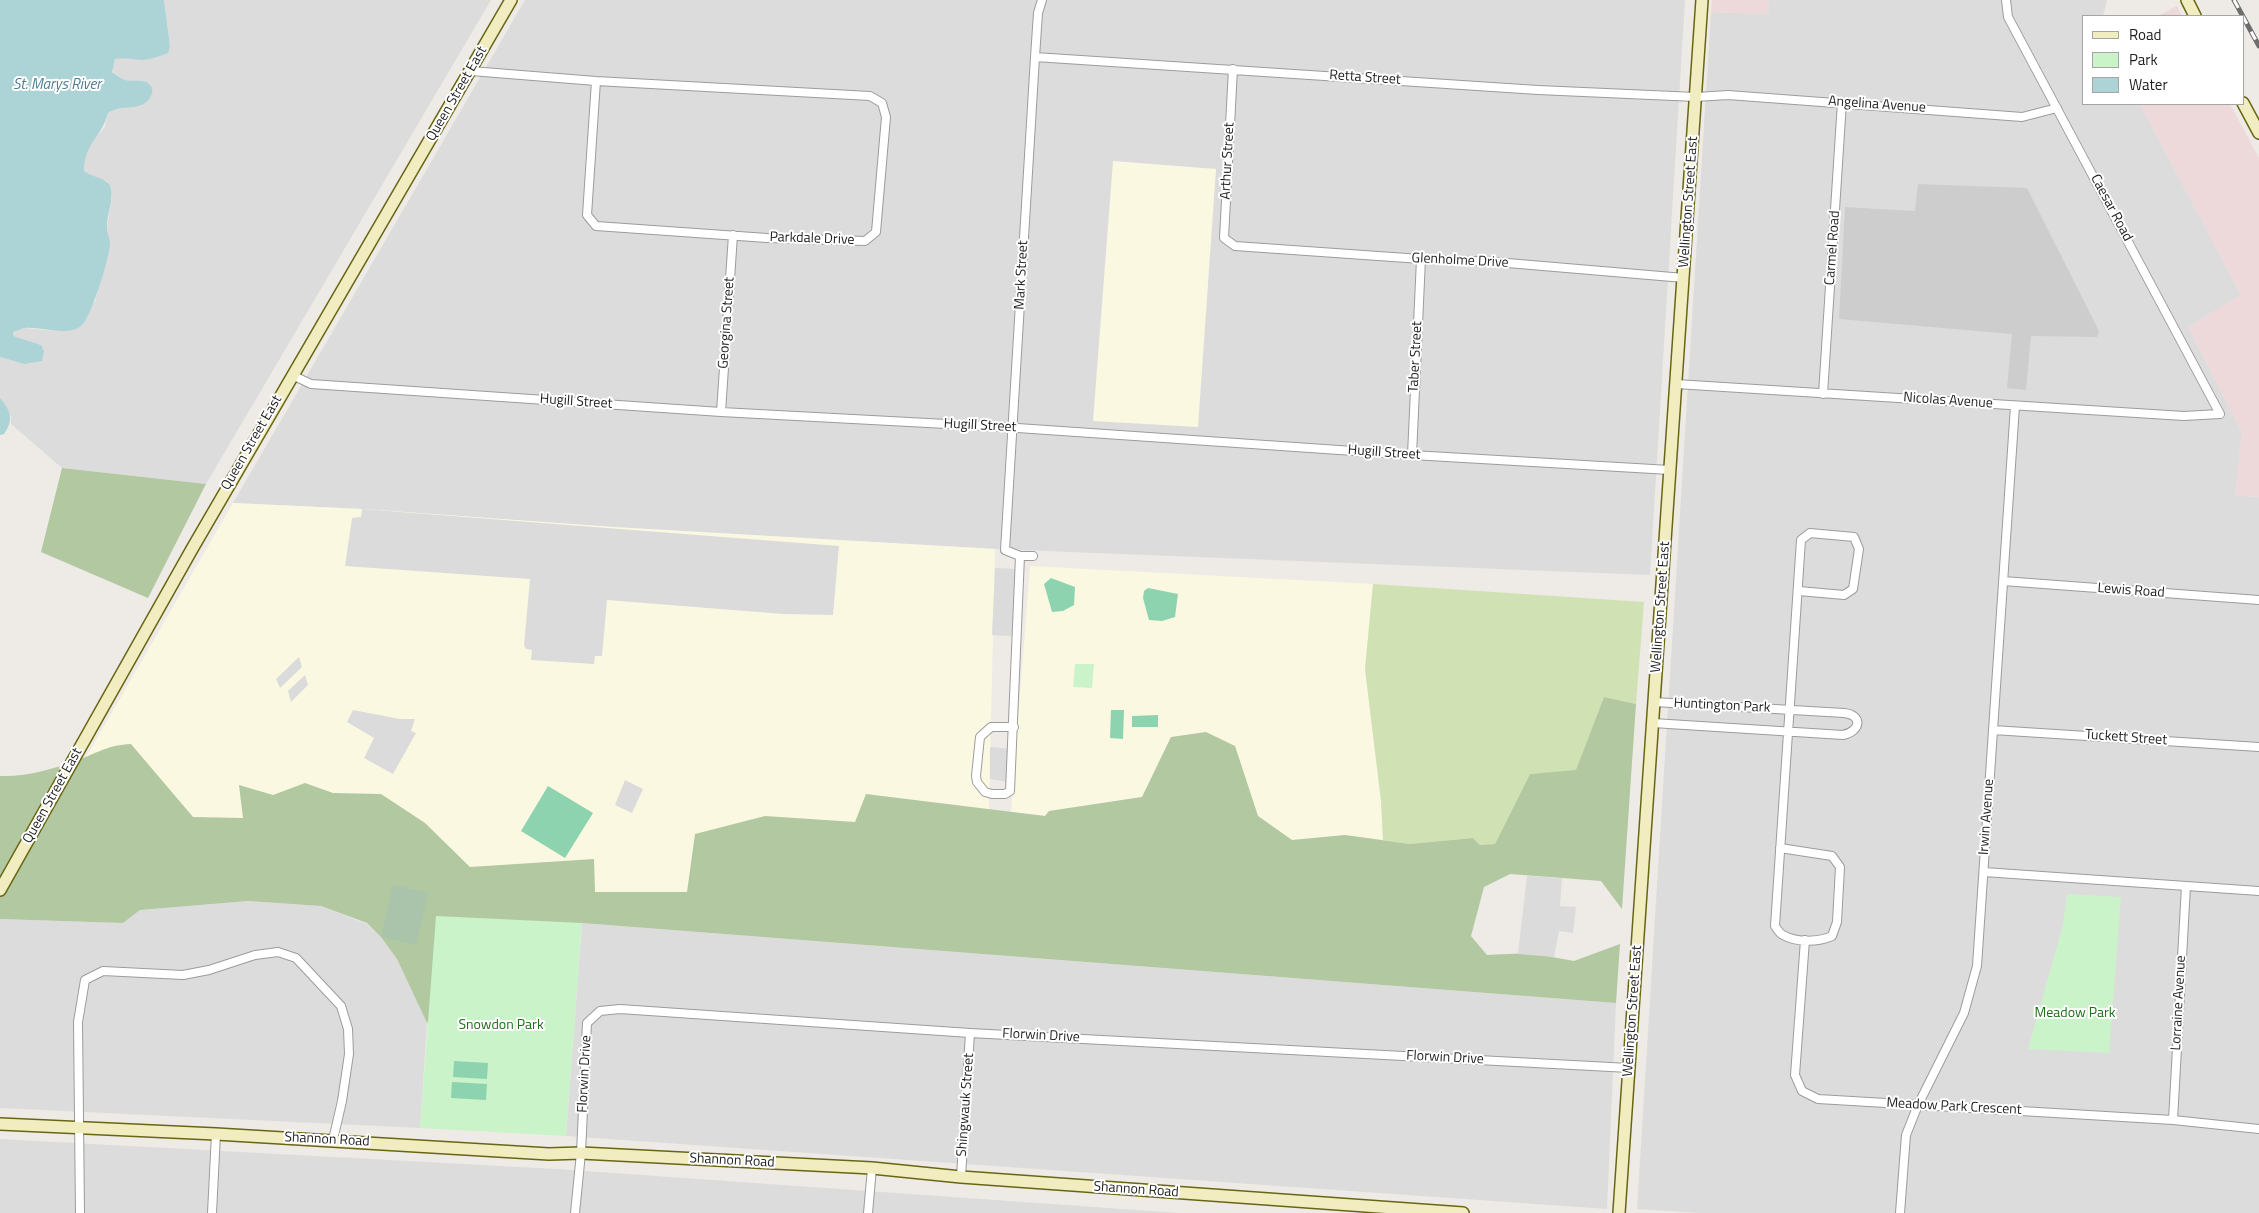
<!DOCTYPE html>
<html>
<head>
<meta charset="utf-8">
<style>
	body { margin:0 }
	#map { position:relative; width:2259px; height:1213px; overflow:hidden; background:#eeeae6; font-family:"Titillium Web",sans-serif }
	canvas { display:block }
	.legend { position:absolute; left:2082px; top:15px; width:162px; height:90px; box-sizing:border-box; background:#fff; border:1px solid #a5a5a5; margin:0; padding:6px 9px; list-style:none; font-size:15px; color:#1f1f1f }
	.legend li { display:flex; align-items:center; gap:10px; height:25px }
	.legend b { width:25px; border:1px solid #a5a5a5 }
</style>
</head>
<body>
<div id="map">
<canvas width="2259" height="1213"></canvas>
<ul class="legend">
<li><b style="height:6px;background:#f1edc1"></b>Road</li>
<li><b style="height:14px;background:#cbf3c9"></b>Park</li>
<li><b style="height:14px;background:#acd3d6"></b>Water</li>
</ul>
</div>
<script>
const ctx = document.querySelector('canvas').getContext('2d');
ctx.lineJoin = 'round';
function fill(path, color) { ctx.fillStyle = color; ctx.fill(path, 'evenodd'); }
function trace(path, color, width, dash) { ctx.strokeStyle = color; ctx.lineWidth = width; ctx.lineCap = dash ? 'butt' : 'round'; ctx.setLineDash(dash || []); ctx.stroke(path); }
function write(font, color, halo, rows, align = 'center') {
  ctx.font = font + ' "Titillium Web",sans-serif'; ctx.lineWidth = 4; ctx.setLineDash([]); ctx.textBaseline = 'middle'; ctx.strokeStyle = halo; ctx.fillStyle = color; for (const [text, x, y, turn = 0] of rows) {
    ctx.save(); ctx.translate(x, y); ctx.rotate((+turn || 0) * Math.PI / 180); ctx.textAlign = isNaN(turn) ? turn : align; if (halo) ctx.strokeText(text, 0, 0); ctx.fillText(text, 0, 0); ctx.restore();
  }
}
const residential = new Path2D(`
	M164,0H491L206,484L62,468L11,424V416L0,398V357L24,364L41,345L16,337L13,335V332L25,328L56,331L95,302L110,242L107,228L112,197L107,181L91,177L84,171V159L92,141L105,127L108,113L112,110L141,106L152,93L150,84L124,80L112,71L115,59L125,57L145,60L170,46Z
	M525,0H1685L1650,575L995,549L613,527L362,509L233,503Z
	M1769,0H2107L2103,16H2083V104H2140L2241,295L2188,327L2242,432L2235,495L2259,497V1213H1700L1637,1209L1711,12L1768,14Z
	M248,901L321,906L367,924L381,937L397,959L427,1023L420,1128L0,1108V919L123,923L140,910Z
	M582,923L1616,1003L1607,1209L566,1136Z
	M0,1139L557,1169L1179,1213H0Z`);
const commercial = new Path2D(`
	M1712,0H1769L1768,14L1711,12Z
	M2177,6L2182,16H2158Z
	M2140,104H2230L2259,158V497L2235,495L2242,432L2188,327L2241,295Z`);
const education = new Path2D(`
	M1113,161L1216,169L1198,427L1093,421Z
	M233,503L362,509L613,527L995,549L986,936L26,861Z
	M1030,566L1373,584L1365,669L1381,801L1383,840L1345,835L1292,840L1258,816L1235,746L1171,737L1142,797L1049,811L1045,816L1011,812Z`);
const religious = new Path2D(`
	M1918,184L2027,188L2099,331L2097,337L2031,336L2026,390L2007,388L2012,334L1839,319L1845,207L1915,211Z`);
const grass = new Path2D(`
	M1373,584L1644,602L1636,704L1604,697L1576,771L1530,774L1495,844L1480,845L1473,838L1410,844L1383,840L1381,801L1365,669Z`);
const forest = new Path2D(`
	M62,468L206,484L148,598L41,552Z
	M1604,697L1636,704L1622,909L1601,881L1510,874L1484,887L1471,936L1487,955L1530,953L1574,961L1620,944L1616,1003L582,923L466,972L427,1023L397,959L381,937L367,923L321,906L248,901L140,910L123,923L0,919V776C27,777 54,769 80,759C100,752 108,745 131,744L193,817L243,818L239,785L273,795L305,783L333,793L381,794L425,823L470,867L594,859L595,892H687L695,834L765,816L855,822L866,794L1045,816L1049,811L1142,797L1171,737L1206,732L1235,746L1258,816L1292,840L1345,835L1410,844L1473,838L1480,845L1495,844L1530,774L1576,770Z`);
const cemetery = new Path2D(`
	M393,885L428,893L416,945L381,937Z`);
const park = new Path2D(`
	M1075,664H1094L1092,688L1073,687Z
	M2067,894L2121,897L2109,1053L2028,1049L2063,925Z
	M436,916L582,923L566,1136L420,1128Z`);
const pitch = new Path2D(`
	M1051,578L1075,587L1074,605L1063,611L1052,612L1044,584Z
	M1148,588L1178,594L1175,617L1162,621L1149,620L1143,598L1144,591Z
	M1111,710H1124L1123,739L1110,738Z
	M1158,715V727H1132V716Z
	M548,786L593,813L565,858L521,831Z
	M454,1061L488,1063L487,1079L453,1077Z
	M452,1082L487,1084L486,1100L451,1098Z`);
const parking = new Path2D(`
	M362,509L839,546L833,615L783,614L607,600L602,656H595L594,664L531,660L532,650L526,649L524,645L530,579L345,566L352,518L361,517Z
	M995,568L1016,569L1012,636L992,635Z
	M299,657L302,667L280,688L276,679Z
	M305,675L308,685L291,702L288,691Z
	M353,710L400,719H415L411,731L416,733L393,774L364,758L374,738L347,722Z
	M990,747L1011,749L1008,782L990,779Z
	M625,780L643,789L632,813L615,805Z
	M1527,876L1562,878L1560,906L1576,907L1573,933L1559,931L1554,957L1518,954Z`);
const water = new Path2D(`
	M0,0H164L170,46L168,53C160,56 152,59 144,60C134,60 125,57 115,59L112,72C116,74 121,79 125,80C133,82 142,79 148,83C152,86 153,89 152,93C146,114 121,103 108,113C102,137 84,143 84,171C91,177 107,178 110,186C115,200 106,214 107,228C107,233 110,238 110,243C110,256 91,319 81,326C67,337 40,326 24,328C21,329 17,331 13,332V335L16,337L41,345L44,351L42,361L24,364L0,357Z
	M0,398C11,411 14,420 4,434L0,435Z`);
const street = new Path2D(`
	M1035,57L1538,90L1696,97L1728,95L2022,117L2057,108
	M1233,69L1224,238L1235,246L1421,259L1496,262L1684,278
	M471,71L596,81L870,96L882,103L886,117L876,232L865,241L767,238L596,226L587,215L596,81
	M292,375L311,384L721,412L1003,427L1412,455L1670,470
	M1676,384L2184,416L2220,414L2008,17L2006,0
	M1823,394L1842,102
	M721,412L733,235
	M1412,455L1421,259
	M1033,556H1020L1005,550L1035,57L1038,13L1042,0
	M2003,581L2259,600
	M1653,723L1843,735C1861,731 1863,715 1844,713L1654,702
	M1014,727H991L980,737L976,776L977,782L985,792L992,794H1005L1010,791L1020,556
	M1993,730L2259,747
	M1780,848L1832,856L1840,867L1837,922L1832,936C1819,942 1797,943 1783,935C1780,934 1777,929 1775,926L1801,540L1810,533L1854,537L1859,549L1853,589L1844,595L1799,591
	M1984,872L2259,891
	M1805,940L1795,1075L1802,1091L1818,1099L2173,1120L2259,1129
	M2173,1120L2186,886
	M961,1177L970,1033
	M80,1213L78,1022L85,980L103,971L183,975L209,970L255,955L278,952L296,958L341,1006L348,1029L349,1054L342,1101L333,1140
	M212,1213L216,1134
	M575,1213L581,1153L587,1023L600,1011L620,1009L970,1033L1629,1068
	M868,1213L872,1168
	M1900,1213L1906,1135L1918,1105L1964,1013L1977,966L2015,406`);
const secondary = new Path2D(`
	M2187,0L2195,16
	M2243,103L2259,133
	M0,890L192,549L511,0
	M0,1124L216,1134L549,1154L581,1153L872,1168L961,1177L1463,1213
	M1619,1213L1702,0`);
const rail = new Path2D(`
	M2234,0L2259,46`);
const streetNames = [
	["Retta Street",1365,78,4],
	["Queen Street East",457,94,-60],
	["Angelina Avenue",1877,105,4],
	["Arthur Street",1228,161,-87],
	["Wellington Street East",1689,202,-86],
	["Caesar Road",2111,208,62],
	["Parkdale Drive",812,239,2],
	["Carmel Road",1833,248,-86],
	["Glenholme Drive",1460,261,3],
	["Mark Street",1022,275,-87],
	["Georgina Street",727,323,-86],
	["Taber Street",1416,357,-87],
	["Nicolas Avenue",1948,401,4],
	["Hugill Street",576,402,4],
	["Hugill Street",980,426,3],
	["Queen Street East",252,443,-60],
	["Hugill Street",1384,453,4],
	["Lewis Road",2131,591,4],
	["Wellington Street East",1661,607,-86],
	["Huntington Park",1722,706,3],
	["Tuckett Street",2126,738,4],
	["Queen Street East",53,796,-61],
	["Irwin Avenue",1987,817,-86],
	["Lorraine Avenue",2179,1003,-87],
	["Wellington Street East",1633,1011,-86],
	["Florwin Drive",1041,1036,3],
	["Florwin Drive",1445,1058,3],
	["Florwin Drive",585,1074,-87],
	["Shingwauk Street",966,1105,-86],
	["Meadow Park Crescent",1954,1107,3],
	["Shannon Road",327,1140,3],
	["Shannon Road",732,1161,3],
	["Shannon Road",1136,1190,4]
];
const parkNames = [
	["Meadow Park",2075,1014],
	["Snowdon Park",501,1026]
];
const waterNames = [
	["St. Marys River",57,85]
];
fill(residential, '#dddcdc');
fill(commercial, '#edd8da');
fill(education, '#fbf8e2');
fill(religious, '#cdcdcd');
fill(grass, '#d0e2b3');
fill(forest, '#b1c8a0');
fill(cemetery, '#aac4ab');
fill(park, '#cbf3c9');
fill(pitch, '#8ed3af');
fill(parking, '#dbdbdb');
fill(water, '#acd3d6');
trace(street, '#9c9c9c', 10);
trace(secondary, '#686613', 14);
trace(street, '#fff', 8);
trace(secondary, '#f1edc1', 11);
trace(rail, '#6d6d6d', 5);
trace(rail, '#fff', 3, [9]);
write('14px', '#1f1f1f', '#fff', streetNames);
write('14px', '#1e701a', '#fff', parkNames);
write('italic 15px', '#507b94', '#fff', waterNames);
</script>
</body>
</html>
